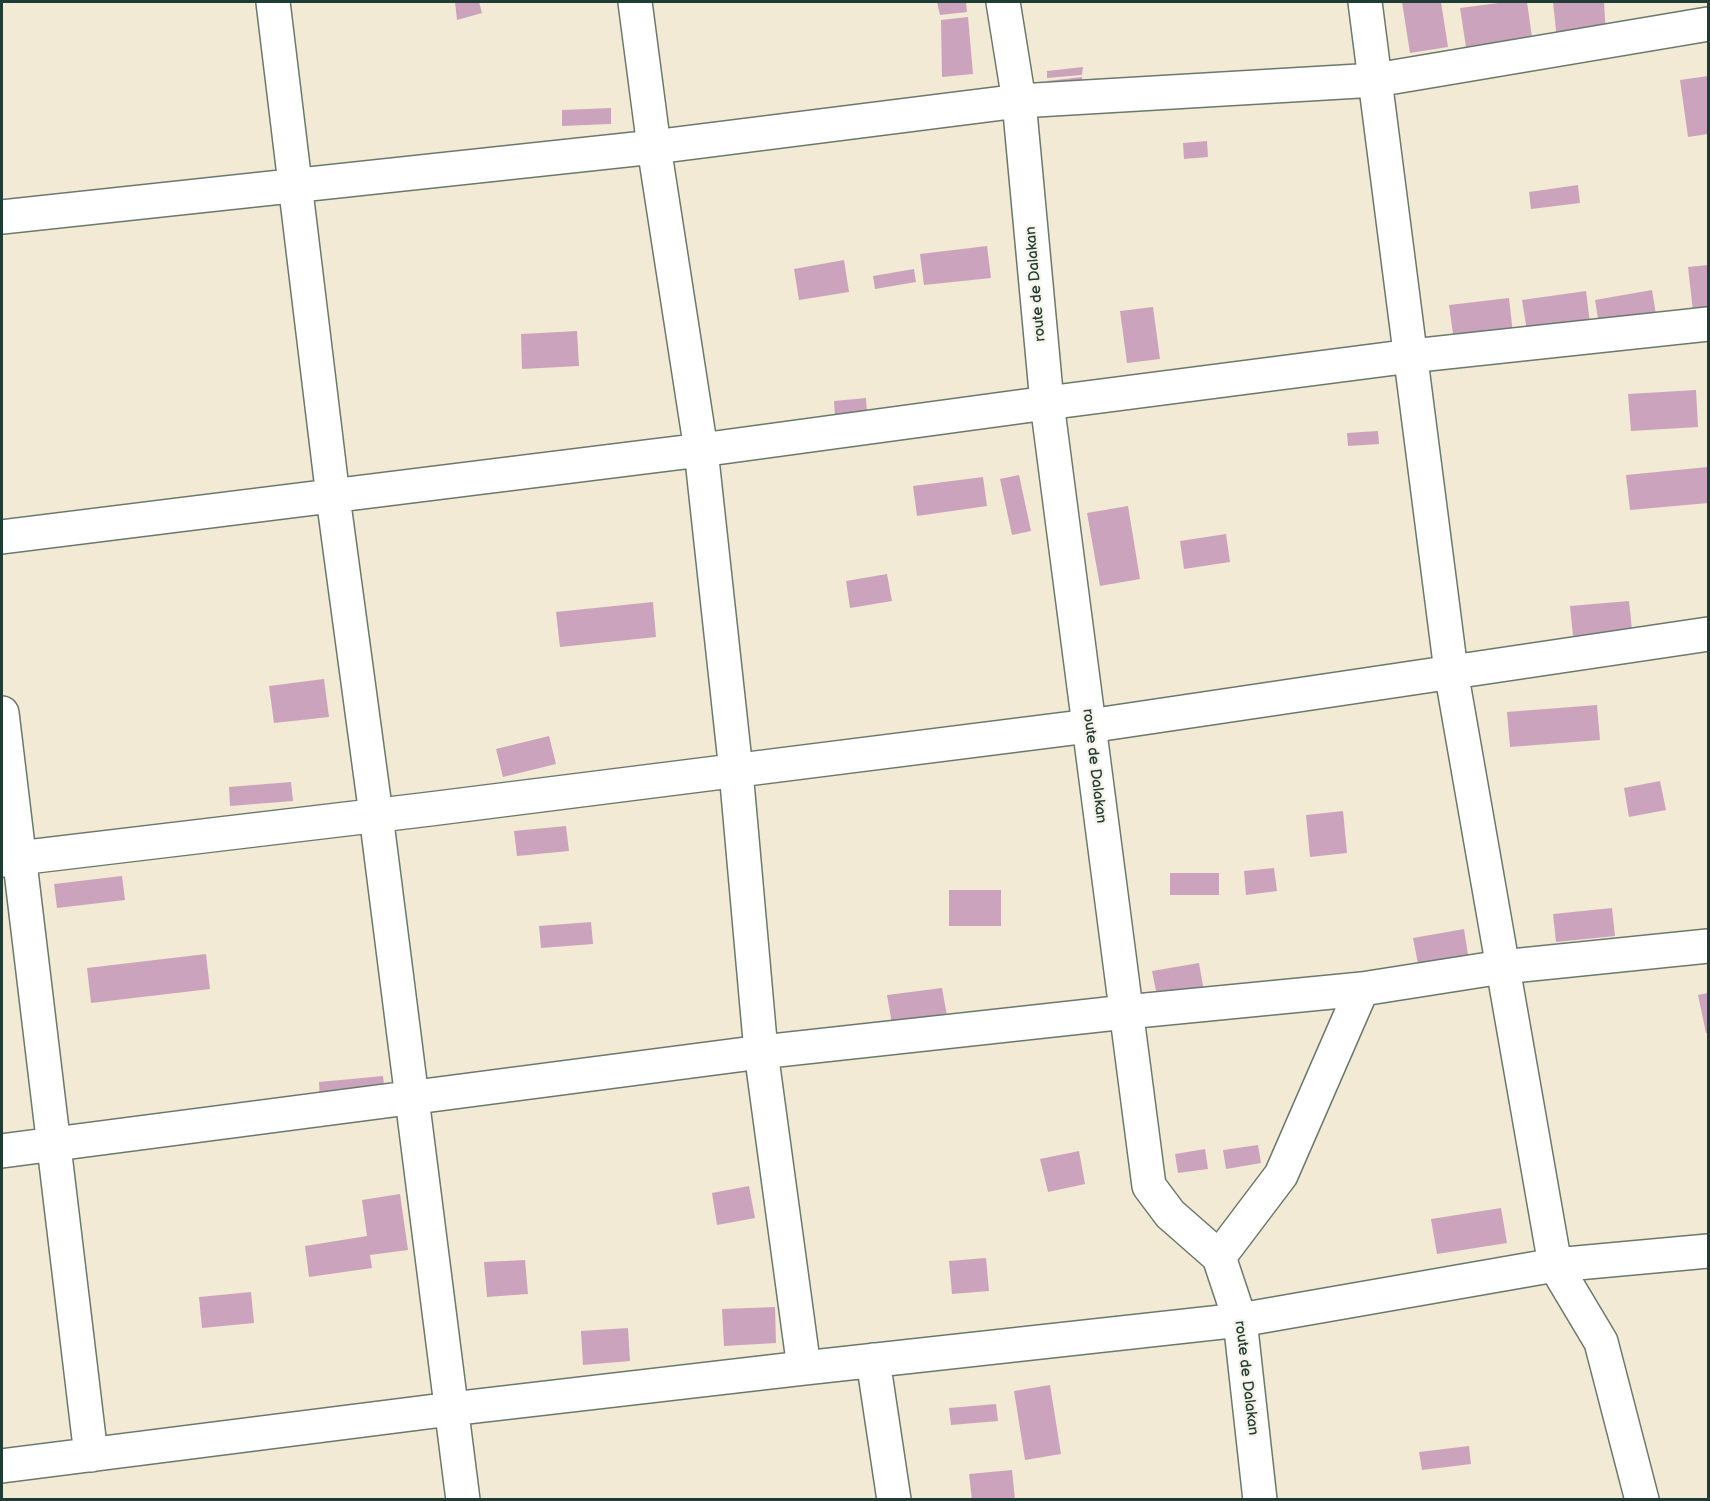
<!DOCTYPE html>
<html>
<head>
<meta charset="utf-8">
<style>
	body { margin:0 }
	#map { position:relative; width:1710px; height:1501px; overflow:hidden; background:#f3ead5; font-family:"Balsamiq Sans",sans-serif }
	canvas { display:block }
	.frame { position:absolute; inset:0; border:3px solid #1f3d34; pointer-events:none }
</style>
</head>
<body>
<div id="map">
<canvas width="1710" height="1501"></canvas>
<div class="frame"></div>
</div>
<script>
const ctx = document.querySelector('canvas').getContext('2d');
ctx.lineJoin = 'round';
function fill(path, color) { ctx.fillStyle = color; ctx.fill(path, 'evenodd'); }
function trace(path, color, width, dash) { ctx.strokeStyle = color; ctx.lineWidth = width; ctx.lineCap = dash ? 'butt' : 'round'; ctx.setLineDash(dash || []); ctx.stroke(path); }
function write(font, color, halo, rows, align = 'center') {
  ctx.font = font + ' "Balsamiq Sans",sans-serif'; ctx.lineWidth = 4.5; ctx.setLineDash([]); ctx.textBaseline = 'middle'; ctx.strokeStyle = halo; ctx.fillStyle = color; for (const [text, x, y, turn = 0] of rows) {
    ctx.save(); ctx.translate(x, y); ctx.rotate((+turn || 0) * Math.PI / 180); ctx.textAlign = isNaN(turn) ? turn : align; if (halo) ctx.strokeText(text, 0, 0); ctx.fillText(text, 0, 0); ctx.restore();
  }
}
const building = new Path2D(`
	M455,2H479L482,13L457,20Z
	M937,2H966L967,12L940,15Z
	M1402,2H1441L1448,47L1410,53Z
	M1506,2H1527L1532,37L1466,47L1460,8Z
	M1553,2H1604L1606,36L1557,40Z
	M968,17L973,74L942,77L941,20Z
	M1083,67L1082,75L1047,78V71Z
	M1708,76V134L1688,137L1680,80Z
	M1082,77V88L1045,92L1047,81Z
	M611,108V124L562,126V110Z
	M1207,141L1208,157L1184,159L1183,143Z
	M1578,185L1580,203L1531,209L1529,192Z
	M987,246L991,278L924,285L920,254Z
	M844,260L849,292L799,300L794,269Z
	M1708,265V310L1693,311L1688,267Z
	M914,269L916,282L875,289L873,276Z
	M1652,290L1657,321L1600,331L1595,300Z
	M1586,291L1590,323L1527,331L1522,300Z
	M1509,298L1513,334L1454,341L1449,305Z
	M1153,307L1160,359L1127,363L1120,311Z
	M577,331L579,366L522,369L521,334Z
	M1696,390L1698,427L1631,431L1628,394Z
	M866,398L867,415L835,418L834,401Z
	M1378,431L1379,444L1348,446L1347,433Z
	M1708,467V503L1630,510L1626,475Z
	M1019,475L1031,531L1012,535L1000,479Z
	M983,477L987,506L917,516L913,486Z
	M1128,506L1140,579L1100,586L1087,513Z
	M1226,534L1230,562L1184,569L1180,541Z
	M887,574L892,601L850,608L846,581Z
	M1629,601L1632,630L1573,636L1570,606Z
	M653,602L656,637L560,647L556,612Z
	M324,679L329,717L274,723L269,686Z
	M1597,705L1600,740L1510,747L1507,712Z
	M549,736L556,764L503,777L496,749Z
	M1660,781L1666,810L1629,817L1624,788Z
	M291,782L293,801L230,806L229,787Z
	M1343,811L1347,853L1310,857L1306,815Z
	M566,826L569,851L517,856L514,831Z
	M1274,868L1277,891L1246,895L1244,871Z
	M1170,873H1219V895H1170Z
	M122,876L125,900L57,908L54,884Z
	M949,890H1001V926H949Z
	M1612,908L1615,936L1556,942L1553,914Z
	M591,922L593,944L541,948L539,926Z
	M1464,929L1469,961L1419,969L1413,938Z
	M206,954L210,989L91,1003L87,968Z
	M1199,963L1205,997L1159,1006L1152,971Z
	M942,988L947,1016L892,1024L887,995Z
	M1708,993V1033H1706L1698,995Z
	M383,1076L385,1093L320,1100L319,1082Z
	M1258,1145L1261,1163L1226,1169L1223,1150Z
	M1205,1149L1208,1169L1178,1173L1175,1154Z
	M1079,1151L1085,1184L1048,1192L1040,1159Z
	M749,1186L755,1218L717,1225L712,1193Z
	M400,1194L408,1250L370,1255L372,1268L309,1277L305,1246L367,1236L362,1200Z
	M1501,1208L1507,1243L1437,1254L1431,1219Z
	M986,1258L989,1291L952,1294L949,1261Z
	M525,1260L528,1294L487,1297L484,1262Z
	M251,1292L254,1323L202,1328L199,1297Z
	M775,1307L776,1343L724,1346L722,1309Z
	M628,1328L630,1361L583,1365L581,1331Z
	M1050,1385L1061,1454L1025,1460L1014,1391Z
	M996,1404L998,1421L951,1425L949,1408Z
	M1469,1446L1471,1464L1422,1470L1419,1452Z
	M1012,1470L1015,1500H972L969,1474Z`);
const street = new Path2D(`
	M273,2L333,497L376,815L463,1500
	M635,2L654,147L701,450L736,771L761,1052L804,1368
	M1365,2L1451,671L1555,1265L1601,1342L1642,1500
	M2,217L654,147L1019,101L1376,80L1708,24
	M2,537L701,450L1047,403L1411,356L1708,324
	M2,713L91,1455
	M2,860L430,809L1089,726L1708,634
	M2,1151L761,1052L1126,1012L1362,989L1502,967L1708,946
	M1219,1257L1281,1175L1362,989
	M873,1360L894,1500
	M2,1466L451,1409L804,1368L1240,1320L1555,1265L1708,1251`);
const secondary = new Path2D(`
	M1003,2L1019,101L1047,403L1149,1186L1170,1214L1219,1257L1240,1320L1260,1500`);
const streetNames = [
	["route de Dalakan",1036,284,-95],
	["route de Dalakan",1094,766,83],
	["route de Dalakan",1246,1378,83]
];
fill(building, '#cca3bd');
trace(street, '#697a6c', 36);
trace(secondary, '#697a6c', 36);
trace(street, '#fff', 33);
trace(secondary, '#fff', 33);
write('15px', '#1f3d34', '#f7f3e8', streetNames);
</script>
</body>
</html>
